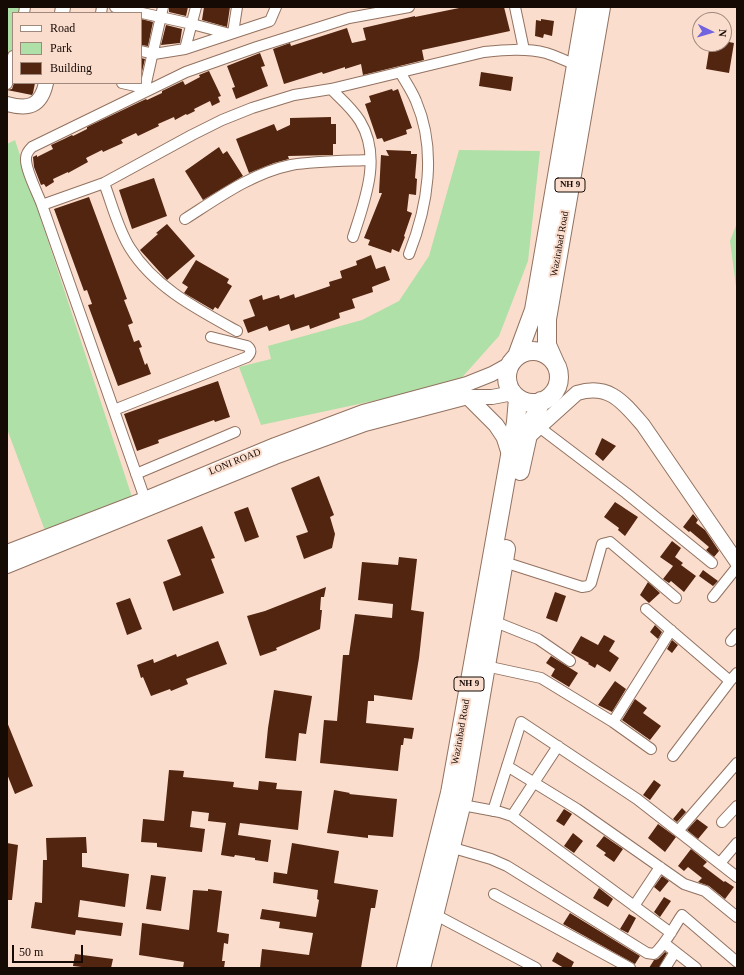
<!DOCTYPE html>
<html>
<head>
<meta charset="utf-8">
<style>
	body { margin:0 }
	#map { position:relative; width:744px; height:975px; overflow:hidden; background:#fbddcd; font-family:"Times New Roman",serif }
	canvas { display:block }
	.frame { position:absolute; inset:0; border:8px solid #160a05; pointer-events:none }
	.legend { position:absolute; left:12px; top:12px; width:130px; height:72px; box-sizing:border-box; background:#fbddcd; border:1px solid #9f897d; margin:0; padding:5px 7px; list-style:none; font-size:12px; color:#160a05 }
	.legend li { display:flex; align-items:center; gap:8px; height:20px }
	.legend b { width:20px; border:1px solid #9f897d }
	.north { position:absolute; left:692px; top:12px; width:40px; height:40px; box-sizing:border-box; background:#fbddcd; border:1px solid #9f897d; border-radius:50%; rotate:95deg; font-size:11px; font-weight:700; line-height:16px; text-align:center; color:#160a05 }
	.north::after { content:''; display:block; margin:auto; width:14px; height:18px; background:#7263de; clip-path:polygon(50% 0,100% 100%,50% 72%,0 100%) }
	.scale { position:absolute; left:12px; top:945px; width:71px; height:18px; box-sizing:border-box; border:2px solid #160a05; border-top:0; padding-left:5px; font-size:12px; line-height:14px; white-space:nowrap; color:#160a05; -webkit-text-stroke:3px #fbddcd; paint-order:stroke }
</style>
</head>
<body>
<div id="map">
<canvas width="744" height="975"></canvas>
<div class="frame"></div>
<ul class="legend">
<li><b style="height:5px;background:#fff"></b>Road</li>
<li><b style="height:11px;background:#aee0a7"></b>Park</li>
<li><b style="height:11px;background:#522510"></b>Building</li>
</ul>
<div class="north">N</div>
<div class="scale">50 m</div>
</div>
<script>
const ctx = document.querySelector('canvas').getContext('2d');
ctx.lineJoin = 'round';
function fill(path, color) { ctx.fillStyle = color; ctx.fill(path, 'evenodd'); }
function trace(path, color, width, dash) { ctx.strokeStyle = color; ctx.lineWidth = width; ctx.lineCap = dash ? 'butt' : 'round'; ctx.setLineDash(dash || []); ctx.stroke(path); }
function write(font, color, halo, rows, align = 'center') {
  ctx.font = font + ' "Times New Roman",serif'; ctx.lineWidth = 4; ctx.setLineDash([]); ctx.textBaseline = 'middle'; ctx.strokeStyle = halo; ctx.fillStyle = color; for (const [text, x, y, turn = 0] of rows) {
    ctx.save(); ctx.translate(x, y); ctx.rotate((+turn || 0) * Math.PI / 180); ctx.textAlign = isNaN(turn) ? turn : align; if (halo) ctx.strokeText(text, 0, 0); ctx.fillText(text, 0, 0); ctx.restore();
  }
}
const green = new Path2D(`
	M7,7H22L21,13H13V47L11,57H7Z
	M15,140L132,497L47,536L7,429V144Z
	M459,150L540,151L528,261L499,336L457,383L261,425L239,367L271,359L268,346L362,320L399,301L429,256Z
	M737,223V294L730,241Z`);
const building = new Path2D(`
	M169,7H188L186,16L169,12Z
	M204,7H230L227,27L202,20Z
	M464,7H504L510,31L422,50L424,60L363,75L361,64L345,69V67L323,74L322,72L284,84L273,49L290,43L291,46L347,28L352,43L366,40L363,28L415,16V17Z
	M141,19L153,22L148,46L141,45Z
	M541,19L554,21L552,36L544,34L543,38L535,36L536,20L541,21Z
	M166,25L182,29L180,43L161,45Z
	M724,41L734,43L729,73L706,69L710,44H724Z
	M260,53L265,66L261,67L268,86L236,99L232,88L235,87L227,66Z
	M141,58L145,59L141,76Z
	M209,71L221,96L218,97L220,102L212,106L210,101L194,109L195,111L187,115L186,114L175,120L174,117L158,124L159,126L138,136L136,133L121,140L123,143L103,152L102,150L86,158L88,162L68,173V172L53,179L54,182L46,187L44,184L41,185L34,167L33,157L37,155V157L53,149L51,145L64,139L72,135L73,136L87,129V127L146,99L147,100L162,93V91L183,81L185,85L200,77L199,75Z
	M481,72L513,77L511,91L479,86Z
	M14,83H35L33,93L32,95L7,90L12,89Z
	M392,89L393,91L398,89L412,128L406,130L407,134L384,142L382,138L377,139L365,104L371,102L369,96Z
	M331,117V124H336V144H333V155L288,156L289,159L274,163L249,173L236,139L274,124L277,131L290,125V118Z
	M219,147L223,154L227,151L243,176L203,200L185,171Z
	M386,150L411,151V154H417L415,178L417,179L416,195L409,194L407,211L412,213L404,236L405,237L399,252L392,249L391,253L368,245L370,240L364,238L382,193H379L381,155L389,156Z
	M154,178L167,216L132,229L119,190Z
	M89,197L127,299L124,300L133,323L128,325L134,342L139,340L142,347L139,348L145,365L147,363L151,374L118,386L88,305L92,304L87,290L84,291L54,209Z
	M167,224L195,256L167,280L140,250L158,234L156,233Z
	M371,255L376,269L385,266L390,280L372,287L373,292L352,299L355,308L339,313L340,318L310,329L309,325L291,331L289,324L269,331L267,326L248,333L243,320L255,316L249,300L262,295L263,300L279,295L280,299L294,294L295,298L330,286L329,282L342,278L340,271L357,265L356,261Z
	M196,260L229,279L227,283L232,286L218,309L215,307L213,310L184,293L188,287L182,283Z
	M218,381L230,417L215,422L214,420L158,440L159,443L137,451L124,414Z
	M602,438L616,446L603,461L595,454Z
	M319,476L334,515L330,517L335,534L332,548L304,559L296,536L308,532L291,488Z
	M615,502L638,517L625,536L618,530L619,528L604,517Z
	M248,507L259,537L245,542L234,512Z
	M693,514L698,520L696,523L705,530L719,551L714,557L706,550L709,547L690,531L689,532L683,527Z
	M202,526L215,558L211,559L224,593L173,611L163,582L181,575L167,540Z
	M672,541L681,548L675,557L683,563L681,565L696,576L684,592L671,581L669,583L663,579L673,566L660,557Z
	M399,557L417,559L411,610L424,612L419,658L412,700L374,695V701H368L366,723L414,728L412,739L404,738L403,745H401L398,771L320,763L324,720L337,721L343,655H349L355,614L392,618L393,604L358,600L362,562L398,565Z
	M703,570L718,581L713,586L699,576Z
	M648,582L660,593L649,603L640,595Z
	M326,587L324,597H321L320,610H322L320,629L276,648L277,650L260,656L247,616L265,611Z
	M555,592L566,596L557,622L546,618Z
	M130,598L142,629L127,635L116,603Z
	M655,625L662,632L658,639L650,632Z
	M604,635L615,641L609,651L619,658L610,672L597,664L595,668L588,664L589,663L571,653L581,636L598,645Z
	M672,640L678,645L672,653L667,649Z
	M218,641L227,664L186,679L188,684L171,691L170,689L151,696L143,677L141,678L137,665L153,659L154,663L176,654L177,657Z
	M551,656L578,673L569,687L551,676L555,669L546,663Z
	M615,681L626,689L612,712L598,705Z
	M274,690L312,696L306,734L299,733L296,761L265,758L268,728Z
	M635,699L647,708L643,713L661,726L650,740L622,720Z
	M7,722L33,786L15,794L7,774Z
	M169,770L184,771L183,777L234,782L233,787L258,790L259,781L277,783L276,789L302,791L298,830L240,823L238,835L271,840L268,862L255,860V858L235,855L234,857L221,855L226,823L208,821L209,813L192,811L190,827L205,829L202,852L157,847V843L141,842L143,819L164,821Z
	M654,780L661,785L650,800L643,795Z
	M334,790L350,793L349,794L397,799L393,837L368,835V838L327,833Z
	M682,808L686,812L677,822L673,819Z
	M564,809L572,814L564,826L556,821Z
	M697,819L708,827L698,839L687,830Z
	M658,824L676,837L665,852L648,838Z
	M573,833L583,841L574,853L564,846Z
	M604,836L623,849L614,862L604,855L606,853L596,846Z
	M86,837L87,853H82V867L129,874L125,907L80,900L78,917L123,923L121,936L76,930L75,935L31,928L35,902L42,903L43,860H47L46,838Z
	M7,843L18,845L12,900H7Z
	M292,843L339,851L334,883L378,890L375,908H371L361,968H260L262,949L309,955L313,933L279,928L280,922L260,919L262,909L316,917L319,900L317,899L318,890L273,883L274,872L287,874Z
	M691,849L707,862L703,866L724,882L725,881L734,887L725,899L709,886L698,882L702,878L688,867L684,871L678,866Z
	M151,875L166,877L161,911L146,909Z
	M662,876L669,881L660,892L654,887Z
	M599,888L613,899L608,907L593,898Z
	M208,889L222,891L217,932L229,934L228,944L224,943L222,961H225L224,968H183L184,962L139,955L142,923L189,930L193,890L208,891Z
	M664,897L671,901L660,917L654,912Z
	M570,913L640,956L635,964L563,924Z
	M629,914L636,918L628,933L620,929Z
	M557,952L574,962L571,968H564L552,961Z
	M665,952L667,953L659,968H649L654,960L658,959Z
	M75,954L113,959L111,968H90L73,966Z`);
const street = new Path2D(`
	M115,7L192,24L230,34
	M515,7L524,50
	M24,13L25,7
	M101,13L102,7
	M233,33L237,7
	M185,49L270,21L276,7
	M141,51L154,54L185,49L196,7
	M400,72C405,81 412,91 416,101C437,150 428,206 409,254
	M122,83L140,87L143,86L146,83L163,7
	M7,84L13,56
	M331,89C341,99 352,108 360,121C382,157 365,200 353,237
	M104,183C112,204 118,229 130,248C154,287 197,309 237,331
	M42,205L104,183L192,135L222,120L252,108L294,95L331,89L484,52C504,50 526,48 546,53C556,56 566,61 576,65
	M185,219C218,198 252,173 291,165C315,161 346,161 370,160
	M114,410L247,357C251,353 252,350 247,346L211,337
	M539,427L626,493L712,563
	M136,474L235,432
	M145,499L42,205C38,194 25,169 26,158C26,153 29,150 32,147L186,72L257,47L349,18L409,7
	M504,562L582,587L588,586L591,583L602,544L610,542L676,598
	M713,597L737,567
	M646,609L730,681
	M493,621L538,639L570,661
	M731,641L737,634
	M481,665L541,678L613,722L651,749
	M613,722L671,630
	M673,756L730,681L737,673
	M507,766L577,809L684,884L705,891L737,917
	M457,804L500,812L512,816L671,933
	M493,811L521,722L637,799L737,877
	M512,816L558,746
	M722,822L737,806
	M678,831L737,763
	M450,847L491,859L507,866L647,953L654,954C666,944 673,928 682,915L737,962
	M720,863L737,843
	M494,894L630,968
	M634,906L660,867
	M434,914L536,968
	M664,943L696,968
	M665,968L675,952`);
const secondary = new Path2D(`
	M62,13L63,7
	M7,104C29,110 41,106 46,83
	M526,439L577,393C609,383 623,402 643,425L737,562
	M7,552L145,499L275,445L363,412L467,384L492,374L510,364
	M7,566L275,457L365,424L468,397H492L513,393`);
const primary = new Path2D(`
	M468,397L496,425L504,437L510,456`);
const highway = new Path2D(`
	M507 377a26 26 0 1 1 52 0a26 26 0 1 1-52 0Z
	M517,356L534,310L586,7
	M555,363L547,345V319L601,7
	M520,471L529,430L541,401
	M406,968L450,793L516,422L518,398
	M421,968L464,794L506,549`);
const shields = [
	[570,185,30],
	[469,684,30]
];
const shieldNames = [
	["NH 9",570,185],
	["NH 9",469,684]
];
const streetNames = [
	["Wazirabad Road",560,244,-80],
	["LONI ROAD",235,462,-22],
	["Wazirabad Road",461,732,-80]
];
fill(green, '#aee0a7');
fill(building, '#522510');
trace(street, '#927260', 12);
trace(secondary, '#927260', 16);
trace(primary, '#927260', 17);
trace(highway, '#927260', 20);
trace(street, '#fff', 10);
trace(secondary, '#fff', 14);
trace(primary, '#fff', 15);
trace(highway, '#fff', 18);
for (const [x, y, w] of shields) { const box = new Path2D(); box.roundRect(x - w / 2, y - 7, w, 14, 3); ctx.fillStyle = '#fbddcd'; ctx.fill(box); trace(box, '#160a05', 1); }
write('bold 9px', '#160a05', null, shieldNames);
write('10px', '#160a05', '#fbddcd', streetNames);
</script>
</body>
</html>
